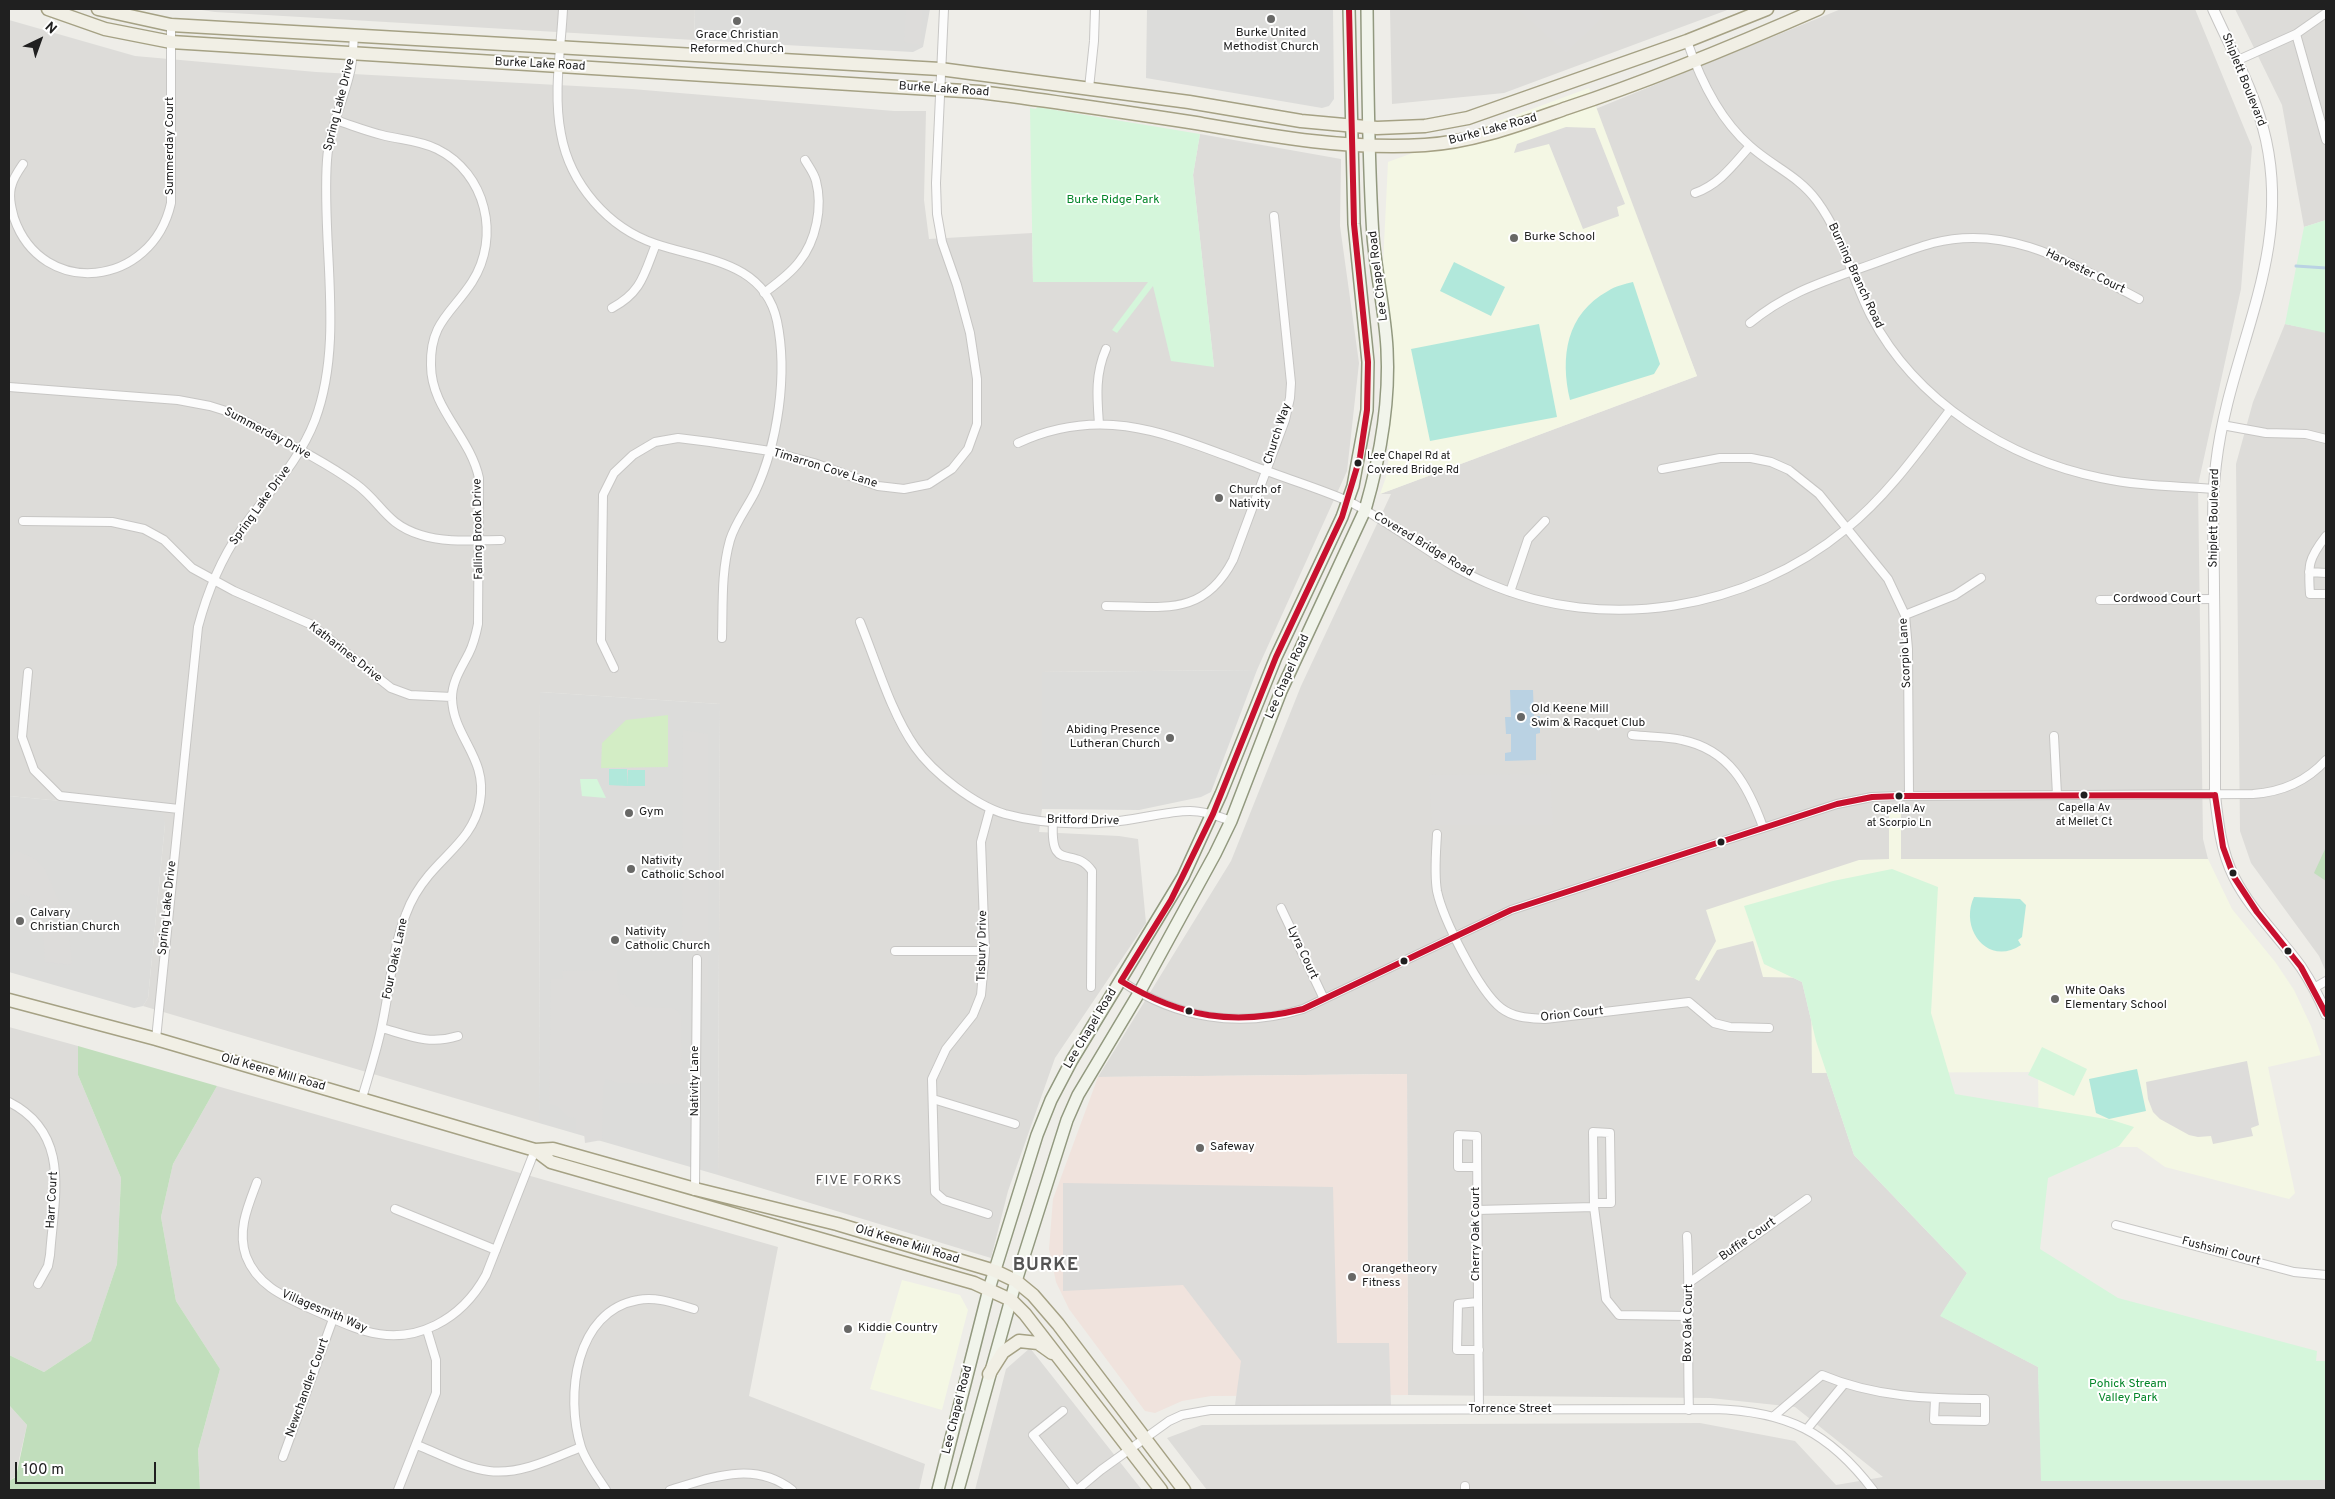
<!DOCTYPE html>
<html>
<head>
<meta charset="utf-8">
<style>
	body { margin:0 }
	#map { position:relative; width:2335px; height:1499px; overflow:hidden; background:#eeede8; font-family:Overpass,sans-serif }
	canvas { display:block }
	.frame { position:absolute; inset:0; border:10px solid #202020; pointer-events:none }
	.north { position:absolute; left:15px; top:15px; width:50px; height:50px; -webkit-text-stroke:4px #fff; paint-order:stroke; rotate:42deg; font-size:14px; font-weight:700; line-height:20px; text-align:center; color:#202020 }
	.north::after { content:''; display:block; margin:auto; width:18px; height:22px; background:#202020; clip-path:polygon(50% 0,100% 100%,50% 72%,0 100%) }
	.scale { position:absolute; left:15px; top:1462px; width:141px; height:22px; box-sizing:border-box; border:2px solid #202020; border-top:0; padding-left:6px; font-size:15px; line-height:18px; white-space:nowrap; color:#202020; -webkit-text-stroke:4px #fff; paint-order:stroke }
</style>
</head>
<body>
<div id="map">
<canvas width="2335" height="1499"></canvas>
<div class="frame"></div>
<div class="north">N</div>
<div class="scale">100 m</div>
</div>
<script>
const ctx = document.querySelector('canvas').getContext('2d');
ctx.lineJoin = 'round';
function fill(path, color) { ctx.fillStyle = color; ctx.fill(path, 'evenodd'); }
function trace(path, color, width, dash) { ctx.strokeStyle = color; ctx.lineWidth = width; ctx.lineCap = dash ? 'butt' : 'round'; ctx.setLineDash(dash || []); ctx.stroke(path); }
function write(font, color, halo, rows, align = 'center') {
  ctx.font = font + ' Overpass,sans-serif'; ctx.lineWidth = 4; ctx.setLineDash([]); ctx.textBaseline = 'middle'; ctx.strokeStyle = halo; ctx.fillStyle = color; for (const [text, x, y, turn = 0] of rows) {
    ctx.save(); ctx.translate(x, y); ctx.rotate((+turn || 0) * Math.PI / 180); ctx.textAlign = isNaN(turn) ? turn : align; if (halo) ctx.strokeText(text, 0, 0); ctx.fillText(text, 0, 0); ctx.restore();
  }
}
const residential = new Path2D(`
	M195,9H695L694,40L215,12Z
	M1390,9H1730L1504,93L1392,104Z
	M1841,9H2195L2252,147L2241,289L2198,485L2203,839L2208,859L1938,887L1764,964L1802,982L1816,1041L1854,1155L1967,1273L1941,1316L2038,1367L2042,1481L2326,1480V1490H1207L1167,1438L1202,1425L1700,1423L1795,1441L1836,1485L1883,1477L1795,1407L1710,1398L1408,1395L1407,1074L1098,1077L1231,861L1301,686L1391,494H1380L1697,376L1593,110Z
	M2235,9H2326V220L2304,227L2282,105Z
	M9,20L135,56L316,72L632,89L894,111H926L924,200L929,239L1032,233L1033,282H1148L1153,285L1214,367L1193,175L1200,134L1341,159L1340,226L1359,363L1347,471L1257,670L1042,672V809L1039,832L1119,836L1138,839L1146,923L1055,1058L1008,1191L991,1258L718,1175L720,704L540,692L539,1123L143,1006L148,998L165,824L156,810L9,796Z
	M2285,324L2326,332V972L2319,956L2251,863L2240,831L2236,464L2253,402Z
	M9,1027L78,1046V1075L121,1178L117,1264L91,1341L44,1372L9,1355Z
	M217,1086L778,1247L749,1396L925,1464L919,1490H200L198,1450L220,1369L176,1301L161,1217L173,1164Z
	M1030,1348L1142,1490H975L1006,1369Z
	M9,1405L27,1425L15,1477L9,1481Z`);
const commercial = new Path2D(`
	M1407,1074L1408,1395L1211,1396L1182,1401L1155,1413L1145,1411L1069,1309L1056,1282L1049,1249L1053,1199L1098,1077Z`);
const education = new Path2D(`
	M1589,88L1697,376L1380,494L1386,477L1389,455L1379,348L1388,162Z
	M1889,805H1901V859H2208L2232,909L2276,963L2294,990L2311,1026L2321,1055L2268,1067L2295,1193L2289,1199L2165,1167L2137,1147H2039L2038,1072L1812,1073L1811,978L1763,977L1753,941L1717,950L1699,981L1695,979L1716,941L1706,910L1859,860L1889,859Z
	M902,1280L960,1295L968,1310L942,1410L870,1389Z`);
const religious = new Path2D(`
	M695,9H930L923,47L913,52L694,40Z
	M1147,9H1333L1334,99L1329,106L1322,108L1146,78Z
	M1257,670L1211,792L1201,797L1139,810L1042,809V672Z
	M540,692L720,704L718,1175L539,1123Z
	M9,796L156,810L163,814L165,824L148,998L143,1006L134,1008L9,972Z`);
const grass = new Path2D(`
	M668,715V767L601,768L602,743L626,720Z`);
const forest = new Path2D(`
	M2326,847V881L2314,873Z
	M78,1046L217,1086L173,1164L161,1217L176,1301L220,1369L198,1450L200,1490H9V1481L16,1477L27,1425L9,1405V1355L44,1372L91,1341L117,1264L121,1178L78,1075Z`);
const park = new Path2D(`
	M1037,107L1200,134L1193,175L1214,367L1171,361L1153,286L1117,333L1112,330L1148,282H1033L1030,108L1036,109Z
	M2326,220V333L2285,324L2304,227Z
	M580,779H597L606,798L582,796Z
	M1892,869L1938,887L1931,1013L1955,1094L2112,1120L2134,1127L2119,1146L2048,1178L2040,1249L2118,1298L2317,1351L2316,1361H2326V1480L2041,1481L2038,1367L1940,1316L1967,1273L1854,1155L1816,1041L1802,982L1764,964L1744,906L1833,881Z
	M2042,1047L2087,1069L2074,1096L2028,1075Z`);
const pitch = new Path2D(`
	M1454,262L1505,287L1491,316L1440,291Z
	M1633,282L1660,364L1654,374L1570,400C1560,357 1566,314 1608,291C1615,286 1625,284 1633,282Z
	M1539,324L1557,417L1430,441L1411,349Z
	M609,769H627V786L609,785Z
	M628,770H645V786H627Z
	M1974,897L2020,899L2026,905L2022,937L2018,940L2021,945C1988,967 1959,929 1974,897Z
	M2137,1069L2146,1111L2109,1119L2096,1113L2089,1079Z`);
const parking = new Path2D(`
	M906,9H922L921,45L904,42Z
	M1522,9H1597L1605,16L1566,53L1519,11Z
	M1566,127L1595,128L1625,204L1617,207L1619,216L1583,229L1549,144L1514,153L1517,144Z
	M683,730L708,734V1003L700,1002L699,953L682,951Z
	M1550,774L1553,825H1432L1429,775Z
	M16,850L37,860L45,869L68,922L72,965L45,962L43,931L32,906L29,903L30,897L21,894L18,900L9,905V857Z
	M617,970V978L620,994L626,995L636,1007L672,1008L678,1011L681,1016L682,1084L619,1083L606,1079L603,1085L602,1140L585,1143L584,1133H576V1118L568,1117L556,1105L549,1104L551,979H563L562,971Z
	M2247,1061L2259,1125L2251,1128L2253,1136L2213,1144L2211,1136L2198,1137L2189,1135L2160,1119L2153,1112L2148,1099L2146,1082Z
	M1063,1183L1333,1187L1337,1343H1389L1391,1406L1235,1405L1241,1361L1183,1285L1063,1291Z`);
const water = new Path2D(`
	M1510,690H1533L1534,716H1540V733L1536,734V760L1505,761V753L1511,752V734H1506L1505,717H1511Z`);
const stream = new Path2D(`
	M2296,266L2326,268`);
const minor = new Path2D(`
	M563,9C561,49 553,94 561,134C570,184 608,228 656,244C703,260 764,261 777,321C788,374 778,443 755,492C747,508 735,523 730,540C721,572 723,605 722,638
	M2296,34L2326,140
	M1687,41C1700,79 1719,119 1750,146C1772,166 1799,176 1817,201C1844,238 1851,277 1871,316C1916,402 2008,459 2101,478C2138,486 2176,486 2213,489
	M2236,61L2296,34L2326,13
	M1089,88L1094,41L1095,9
	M335,120C351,125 366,131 382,135C401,140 419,140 437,149C486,173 501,237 472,282C452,313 430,322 431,365C431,409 470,436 479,478L478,624C476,634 474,643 469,653C462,667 452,681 452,698C453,738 488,757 480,802C474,835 449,851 429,875C419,887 411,900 406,914C392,949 390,989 382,1025C377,1050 369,1074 362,1098
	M23,164C19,170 14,177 12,184C8,195 11,207 14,218C42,299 152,288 171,203V25
	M1695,193C1720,184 1733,165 1750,146
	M764,293C776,284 790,274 799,262C816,241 823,207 816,181C814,173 809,167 805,160
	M612,308C642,292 644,274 656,244
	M1750,323C1785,294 1819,283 1861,268C1885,260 1908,250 1933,243C2010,223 2074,265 2139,299
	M9,387L178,400L210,406L226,411C268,434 317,456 356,484C382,503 385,524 421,535C445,543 475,540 501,540
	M1099,424C1097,397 1095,374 1106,349
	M2222,425L2266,433L2306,434L2326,439
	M1018,443C1103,404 1167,434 1248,464C1281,477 1316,487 1348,501C1397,525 1437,562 1487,583C1605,634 1748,610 1846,529C1887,496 1918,452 1950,410
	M1662,469L1720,458H1751L1771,462L1789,470L1819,494L1888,579L1905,615L1908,649L1909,796
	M23,521L112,522L144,529L164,540L192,568L234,591L310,624L391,688L410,695L452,697
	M2326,536C2308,559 2308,565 2310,594H2326
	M2309,572L2326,573
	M1510,592L1528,539L1545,521
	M2100,600L2214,599
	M1106,606C1162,606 1203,618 1233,560L1285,420L1290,398L1291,383L1274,216
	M1905,615L1955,595L1981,578
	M860,622C876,661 891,713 915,747C933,773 975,805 1005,814C1038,823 1077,825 1111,822C1137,820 1167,811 1190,811C1204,811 1218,816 1231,821
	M614,668L601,641L603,495L614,473L633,455L655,442L678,438L710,442L770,451L814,463L878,486L904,489L929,484L952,469L968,449L977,424V379L970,333L957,285L942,242L937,214L936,183L944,9
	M28,672L22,737L34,770L60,796L179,809
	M1632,735C1648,737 1666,736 1682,740C1730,750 1748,786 1763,827
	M2054,736L2057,795
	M1053,822C1050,875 1073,844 1092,871L1091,987
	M1437,834C1436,853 1434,873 1437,891C1443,919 1479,991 1501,1008C1514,1018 1529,1018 1545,1019L1689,1002L1714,1023L1730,1027L1769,1028
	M1281,908L1324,999
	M895,951H985
	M1121,981C1176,1018 1239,1029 1303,1009L1511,910L1837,804L1872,797L1900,796L2253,794C2282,792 2306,782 2326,760
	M2314,988L2326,981
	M382,1028C410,1036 429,1045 458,1036
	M156,1039L198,627C207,593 221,559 241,530C267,493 298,464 315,420C345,340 321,244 327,160C329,131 342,104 349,76C353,63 353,49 354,35
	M933,1099L1015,1124
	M9,1102C72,1134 54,1197 50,1255L48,1266L38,1284
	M1477,1167H1458V1135L1477,1136L1478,1302
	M257,1182C248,1206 237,1230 246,1256C257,1285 283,1296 309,1308C328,1316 346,1326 365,1331C416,1346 462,1319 486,1275L535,1150
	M695,1191L697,959
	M1594,1203H1611L1610,1133L1593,1132L1594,1207L1606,1299L1619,1315L1688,1316
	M395,1209L496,1250
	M1477,1210L1594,1207
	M988,1214L944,1200L935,1192L932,1079L946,1049L973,1015L981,995L985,951L981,842L990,809
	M2116,1225L2294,1272L2326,1275
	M1687,1236C1690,1294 1687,1352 1689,1410
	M1690,1282L1807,1199
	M1479,1350H1457L1458,1304L1478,1302L1479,1410
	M1063,1411L1033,1435L1076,1490
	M1774,1416L1822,1375C1874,1397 1929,1399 1985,1399V1421L1934,1420L1935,1399
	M1807,1429L1844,1384
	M417,1445C440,1454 465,1468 489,1471C520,1475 554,1458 581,1447
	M283,1457L333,1319
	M398,1490L436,1393V1360L427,1330
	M606,1490C597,1476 586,1462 581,1447C565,1396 575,1311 638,1300C657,1296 676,1304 694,1309
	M670,1490C711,1478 754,1460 792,1490
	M1077,1490L1101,1470L1169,1421L1182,1415L1210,1410L1713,1409C1787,1411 1829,1432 1873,1490
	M1465,1490V1486`);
const tertiary = new Path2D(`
	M2213,9C2232,51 2256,94 2266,140C2292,259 2229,350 2216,464C2211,505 2214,547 2214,589C2215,658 2215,726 2215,795C2218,823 2221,851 2234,877C2251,911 2279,936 2301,967C2311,982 2319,997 2326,1014`);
const secondary = new Path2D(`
	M938,1490L989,1289L1037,1135L1051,1100L1072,1060L1183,877L1221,794L1276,657L1342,517L1353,486L1367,410L1368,362L1354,224L1349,9
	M958,1490L1016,1281L1067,1120L1078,1095L1139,993L1215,854L1231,821L1281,691L1365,510C1380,458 1390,403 1387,349C1385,311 1376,274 1373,236C1368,161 1368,84 1367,9`);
const primary = new Path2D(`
	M48,9L105,29L171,42L980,92C1052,101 1124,112 1196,123C1271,136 1348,150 1425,145C1474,142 1521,124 1567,108C1652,80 1736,45 1818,9
	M98,9L171,25L940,69L1189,102L1301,121L1377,128L1425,126L1468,118L1687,41L1767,9
	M9,1000L156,1039L535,1150L553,1149L695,1189L837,1224L995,1271L1016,1281L1033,1295L1058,1324L1184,1490
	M535,1150L551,1162L974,1283L1011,1300L1025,1314L1161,1490
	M989,1374L1003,1352L1019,1341L1038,1343L1052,1353`);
const bus1 = new Path2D(`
	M1349,9L1354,224L1368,362L1367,410L1360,457L1342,517L1276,657L1213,814L1171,900L1121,981C1182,1018 1234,1026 1303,1009L1511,910L1837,804L1872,797L1900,796L2215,795
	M2215,795L2223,847L2234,877L2257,912L2301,967L2326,1014`);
const markers = [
	[1271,19,5,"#686866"],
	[737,21,5,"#686866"],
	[1514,238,5,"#686866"],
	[1358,463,4.5,"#202020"],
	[1219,498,5,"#686866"],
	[1521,717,5,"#686866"],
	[1170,738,5,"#686866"],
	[2084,795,4.5,"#202020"],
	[1899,796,4.5,"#202020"],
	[629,813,5,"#686866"],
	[1721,842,4.5,"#202020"],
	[631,869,5,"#686866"],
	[2233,873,4.5,"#202020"],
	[20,921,5,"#686866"],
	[615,940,5,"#686866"],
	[2288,951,4.5,"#202020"],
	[1404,961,4.5,"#202020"],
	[2055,999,5,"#686866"],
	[1189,1011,4.5,"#202020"],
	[1200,1148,5,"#686866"],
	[1352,1277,5,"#686866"],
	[848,1329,5,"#686866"]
];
const busNames = [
	["Lee Chapel Rd at",1367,457,"left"],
	["Covered Bridge Rd",1367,471,"left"],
	["Capella Av",2084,809],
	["at Mellet Ct",2084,823],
	["Capella Av",1899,810],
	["at Scorpio Ln",1899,824]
];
const poiNames = [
	["Burke United",1271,34,"center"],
	["Methodist Church",1271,48,"center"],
	["Grace Christian",737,36,"center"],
	["Reformed Church",737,50,"center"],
	["Burke School",1524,238],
	["Church of",1229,491],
	["Nativity",1229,505],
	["Old Keene Mill",1531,710],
	["Swim & Racquet Club",1531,724],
	["Abiding Presence",1160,731,"right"],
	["Lutheran Church",1160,745,"right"],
	["Gym",639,813],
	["Nativity",641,862],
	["Catholic School",641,876],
	["Calvary",30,914],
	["Christian Church",30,928],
	["Nativity",625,933],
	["Catholic Church",625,947],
	["White Oaks",2065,992],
	["Elementary School",2065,1006],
	["Safeway",1210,1148],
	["Orangetheory",1362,1270],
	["Fitness",1362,1284],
	["Kiddie Country",858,1329]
];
const streetNames = [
	["Burke Lake Road",540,65,3],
	["Shiplett Boulevard",2243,80,68],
	["Burke Lake Road",944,90,4],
	["Spring Lake Drive",340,105,-76],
	["Burke Lake Road",1493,130,-15],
	["Summerday Court",171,146,-90],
	["Harvester Court",2085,272,26],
	["Lee Chapel Road",1379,276,-97],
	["Burning Branch Road",1855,276,65],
	["Summerday Drive",267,434,28],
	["Church Way",1278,434,-72],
	["Timarron Cove Lane",825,469,17],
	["Spring Lake Drive",261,506,-54],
	["Shiplett Boulevard",2215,518,-89],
	["Falling Brook Drive",479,529,-91],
	["Covered Bridge Road",1423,545,31],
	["Cordwood Court",2157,600],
	["Katharines Drive",345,653,38],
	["Scorpio Lane",1906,653,-93],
	["Lee Chapel Road",1288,677,-66],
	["Britford Drive",1083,821,1],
	["Spring Lake Drive",168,908,-84],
	["Tisbury Drive",983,946,-89],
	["Lyra Court",1302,953,65],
	["Four Oaks Lane",396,959,-78],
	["Orion Court",1572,1015,-6],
	["Lee Chapel Road",1091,1029,-59],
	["Old Keene Mill Road",273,1073,16],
	["Nativity Lane",696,1081,-90],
	["Harr Court",53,1200,-87],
	["Cherry Oak Court",1477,1234,-90],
	["Buffie Court",1748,1240,-35],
	["Old Keene Mill Road",907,1245,17],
	["Fushsimi Court",2221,1252,15],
	["Villagesmith Way",324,1312,23],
	["Box Oak Court",1689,1323,-89],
	["Newchandler Court",308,1388,-70],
	["Lee Chapel Road",958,1410,-76],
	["Torrence Street",1510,1410]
];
const parkNames = [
	["Burke Ridge Park",1113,201],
	["Pohick Stream",2128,1385],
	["Valley Park",2128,1399]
];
const neighbourhoodNames = [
	["FIVE FORKS",859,1181]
];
const districtNames = [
	["BURKE",1046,1266]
];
fill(residential, '#dddcd9');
fill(commercial, '#f0e3dd');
fill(education, '#f4f7e4');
fill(religious, '#dcdcda');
fill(grass, '#d3edc5');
fill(forest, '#c1debc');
fill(park, '#d5f6db');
fill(pitch, '#b1e8db');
fill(parking, '#dddcda');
fill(water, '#bad2e3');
trace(stream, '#bad2e3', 3);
trace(minor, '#c7c6c4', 10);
trace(tertiary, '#c7c6c4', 12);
trace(secondary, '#92997f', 14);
trace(primary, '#a5a184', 15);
trace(minor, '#fcfcfc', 8);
trace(tertiary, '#fcfcfc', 10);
trace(secondary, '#f1f4eb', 11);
trace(primary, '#f1efe5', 12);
trace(bus1, '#c8102e', 6);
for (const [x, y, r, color] of markers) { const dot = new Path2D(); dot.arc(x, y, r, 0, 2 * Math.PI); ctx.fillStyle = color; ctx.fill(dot); trace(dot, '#fff', 2); }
write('11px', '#202020', '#fff', busNames);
write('12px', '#202020', '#fff', poiNames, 'left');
write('12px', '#202020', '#fff', streetNames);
write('12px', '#05862a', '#fff', parkNames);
ctx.letterSpacing = '1px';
write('14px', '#535353', '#fff', neighbourhoodNames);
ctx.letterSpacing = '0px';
ctx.letterSpacing = '1px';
write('bold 18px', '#535353', '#fff', districtNames);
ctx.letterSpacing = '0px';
</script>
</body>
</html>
